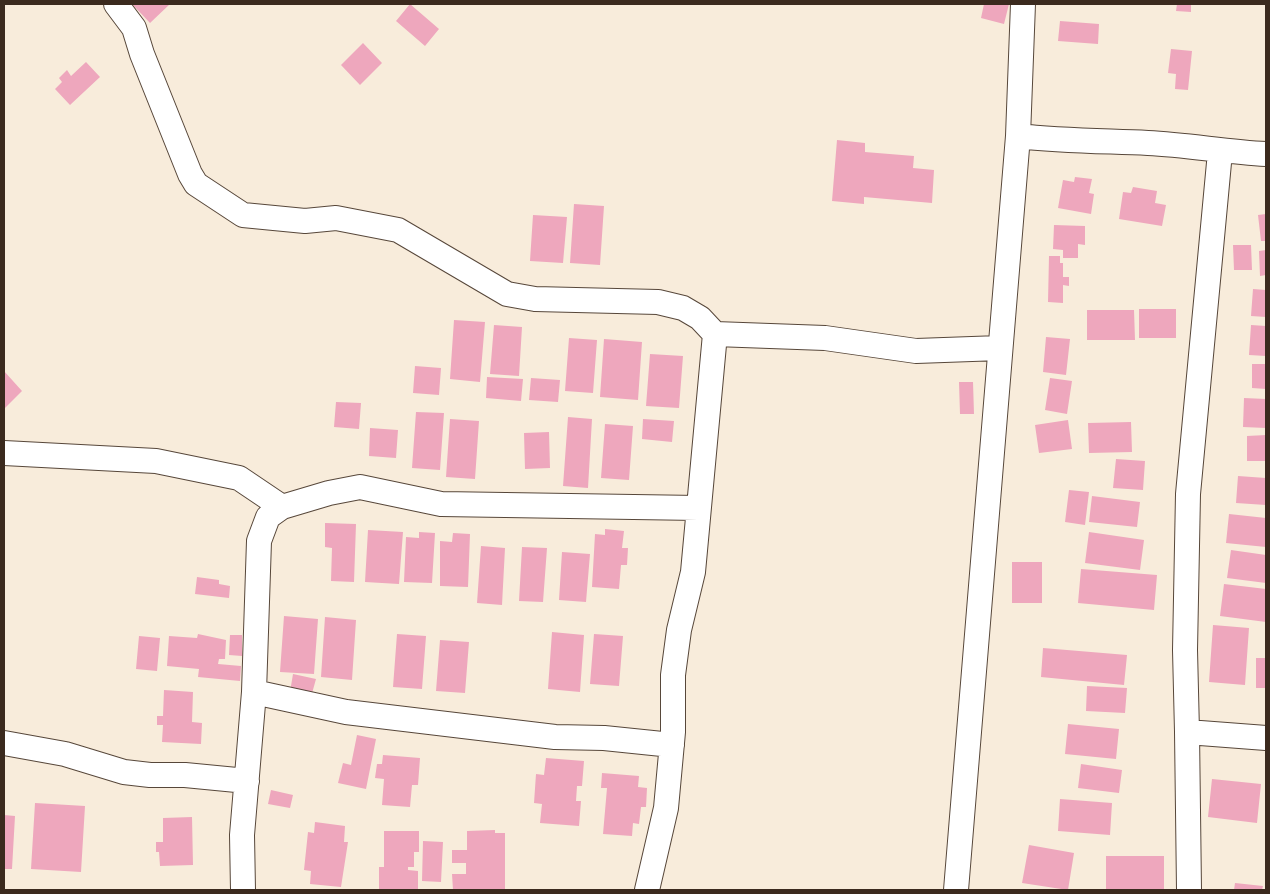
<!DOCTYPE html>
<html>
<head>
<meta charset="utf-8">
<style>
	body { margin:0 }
	#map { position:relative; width:1270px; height:894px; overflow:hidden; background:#f8ecdb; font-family:"Sorts Mill Goudy",serif }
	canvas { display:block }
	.frame { position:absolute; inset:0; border:5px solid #3b2a1e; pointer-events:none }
</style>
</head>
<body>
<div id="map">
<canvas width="1270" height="894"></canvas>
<div class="frame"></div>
</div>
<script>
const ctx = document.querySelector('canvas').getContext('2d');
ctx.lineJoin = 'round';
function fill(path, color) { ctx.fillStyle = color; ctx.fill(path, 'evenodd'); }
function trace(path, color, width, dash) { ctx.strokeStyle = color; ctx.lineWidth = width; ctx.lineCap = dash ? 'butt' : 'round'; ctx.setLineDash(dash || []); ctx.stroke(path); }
const building = new Path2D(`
	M132,4H170L150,23Z
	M410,4L439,29L425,46L396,21Z
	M984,4H1009L1004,24L981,18Z
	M1177,4H1191V12L1176,11Z
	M1060,21L1099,24L1098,44L1058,41Z
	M363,43L382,63L360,85L341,65Z
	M1171,49L1192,51L1188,90L1175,89L1176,74L1168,73Z
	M86,62L100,77L70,105L55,89L62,82L59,78L67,70L71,76Z
	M837,140L865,143V152L914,156L913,168L934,170L932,203L864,197V204L832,201Z
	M1075,177L1092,179L1089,193L1094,194L1091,214L1058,208L1063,180L1074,182Z
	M1133,187L1157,191L1155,203L1166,205L1162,226L1119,219L1123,192L1131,193Z
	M574,204L604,206L600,265L570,263Z
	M1266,214V241H1261L1258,215Z
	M533,215L567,217L563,263L530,261Z
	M1054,225L1085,226V245L1078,244V258H1063V250L1053,249Z
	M1233,245H1251L1252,270H1234Z
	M1266,250V275L1260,276L1259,251Z
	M1049,256H1060V263H1063V277H1069V286L1063,285V303L1048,302Z
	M1253,289L1266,290V317L1251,316Z
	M1139,309H1176V338H1139Z
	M1087,310H1134L1135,340H1087Z
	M454,320L485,322L480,382L450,379Z
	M494,325L522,327L519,376L490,374Z
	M1251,325L1266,326V356L1249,355Z
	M1046,337L1070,339L1066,375L1043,372Z
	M569,338L597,340L593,393L565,391Z
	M604,339L642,342L638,400L600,397Z
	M650,354L683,356L679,408L646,406Z
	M1252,364H1266V389L1252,388Z
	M415,366L441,368L439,395L413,393Z
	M4,371L22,391L4,409Z
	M487,377L523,379L521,401L486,398Z
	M531,378L560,380L558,402L529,400Z
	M1050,378L1072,381L1067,414L1045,410Z
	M959,382H973L974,414H960Z
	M1244,398L1266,399V428L1243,427Z
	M336,402L361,403L359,429L334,427Z
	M416,412L444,413L440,470L412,468Z
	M568,417L592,419L588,488L563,486Z
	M450,419L479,421L475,479L446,477Z
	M643,419L674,421L672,442L642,439Z
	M1068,420L1072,449L1039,453L1035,425Z
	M1131,422L1132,452L1089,453L1088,423Z
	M605,424L633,426L629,480L601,478Z
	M370,428L398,430L396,458L369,456Z
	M549,432L550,468L525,469L524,433Z
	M1266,435V461H1247V436Z
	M1116,459L1145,461L1143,490L1113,488Z
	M1238,476L1266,478V505L1236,503Z
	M1069,490L1089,492L1085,525L1065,522Z
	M1092,496L1140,502L1137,527L1089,522Z
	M1229,514L1266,518V547L1226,543Z
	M325,523L356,524L354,582L331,581L332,548L325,547Z
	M605,529L624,531L622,548H628L627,565H621L619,589L592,587L595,534L605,535Z
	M368,530L403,532L399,584L365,582Z
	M419,532L435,533L432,583L404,582L406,537L419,538Z
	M1089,532L1144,540L1140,570L1085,563Z
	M453,533L470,534L468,587L440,586V541L452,542Z
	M481,546L505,548L502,605L477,603Z
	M522,547L547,548L543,602L519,601Z
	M1231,550L1266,555V583L1227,578Z
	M562,552L590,554L586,602L559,600Z
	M1012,562H1042V603H1012Z
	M1081,569L1157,575L1154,610L1078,603Z
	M197,577L219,580V584L230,586L229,598L195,594Z
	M1224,584L1266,589V622L1220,616Z
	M284,616L318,619L314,674L280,672Z
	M325,617L356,620L352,680L321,677Z
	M1213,625L1249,628L1245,685L1209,682Z
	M552,632L584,635L580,692L548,689Z
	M198,634L226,640L225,659H219L218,664L241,666L240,681L198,677L199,669L167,666L169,636L197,638Z
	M397,634L426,636L422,689L393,687Z
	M594,634L623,636L619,686L590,684Z
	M230,635H242V656L229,655Z
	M139,636L160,638L157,671L136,669Z
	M440,640L469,642L465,693L436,691Z
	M1043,648L1127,655L1124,685L1041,677Z
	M1256,658H1266V688H1256Z
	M293,674L316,679L311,697L290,692Z
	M1087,686L1127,688L1125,713L1086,711Z
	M164,690L193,692L192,722L202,723L201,744L162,742L163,725H157V716H163Z
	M1068,724L1119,729L1116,759L1065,754Z
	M357,735L376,739L366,789L338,783L343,763L351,765Z
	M383,755L420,758L418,785H412L410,807L382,805L384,779L375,778L377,764H382Z
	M546,758L584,761L582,786H577L576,801H581L579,826L540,823L542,804L534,803L536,774L544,775Z
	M1081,764L1122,770L1119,793L1078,788Z
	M602,773L639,776L638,787L647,788L646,807H641L639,824L633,823L632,836L603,834L607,788H601Z
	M1212,779L1261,784L1257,823L1208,817Z
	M271,790L293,795L290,808L268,804Z
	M1060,799L1112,803L1110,835L1058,831Z
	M35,803L85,806L81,872L31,869Z
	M4,815L15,816L12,869H4Z
	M192,817L193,865L160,866L159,852H156V842H163V818Z
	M315,822L345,826L344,842H348L341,887L310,884L311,871L304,870L308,832L314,833Z
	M495,830V833H505V890H453L452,874H466V863H452V850H467V831Z
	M384,831H419V852H414V867H408V870L418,871V889L379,890V867H384Z
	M423,841L443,842L441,882L422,881Z
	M1029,845L1074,853L1068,890L1022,883Z
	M1106,856H1164V890L1106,889Z
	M1235,883L1263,886L1262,890H1234Z`);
const minor = new Path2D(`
	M116,4L134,28L142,54L190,174L196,184L243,215L305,221L336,218L398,230L507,294L535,299L658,302L683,308L700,318L715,334L825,338L916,351L1000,348
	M1018,136L1023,4
	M1220,152L1188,494L1185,650L1187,732L1266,738
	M4,453L156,461L239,478L282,507
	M1187,732L1189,890
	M4,743L65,754L124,772L150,775H185L247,781
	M672,745L604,738L555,737L346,712L254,692L259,541L268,517L282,507L329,493L360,487L441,504L698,508
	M243,890L242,835L254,692
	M647,890L666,808L673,732V675L679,630L693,572L715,334
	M956,890L1018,136C1062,141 1105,141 1148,143C1188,145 1227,152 1266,154`);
fill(building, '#eea7bd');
trace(minor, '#57473a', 26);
trace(minor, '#fff', 24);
</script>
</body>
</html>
